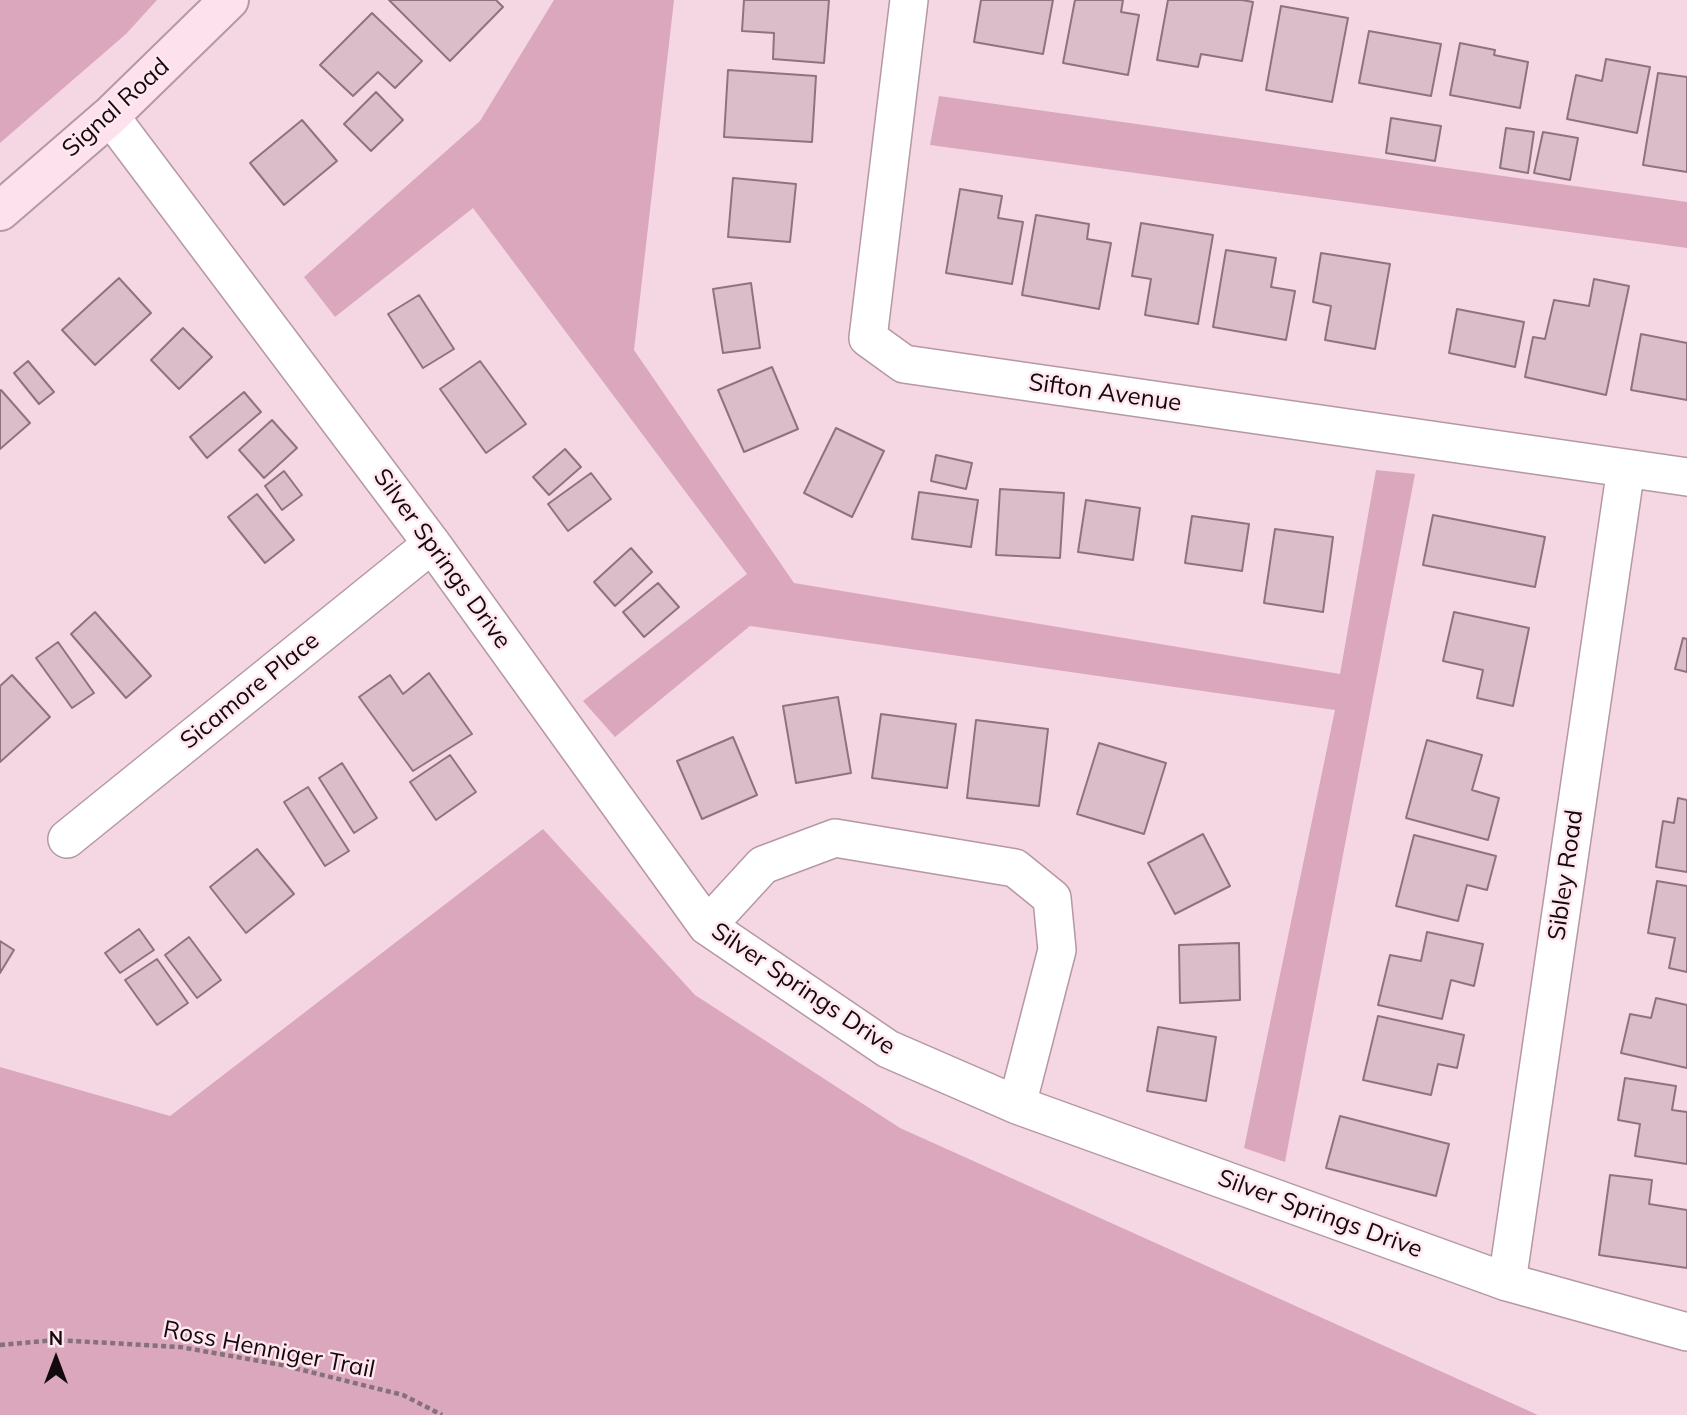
<!DOCTYPE html>
<html>
<head>
<meta charset="utf-8">
<style>
	body { margin:0 }
	#map { position:relative; width:1687px; height:1415px; overflow:hidden; background:#f5d7e3; font-family:Mulish,sans-serif }
	canvas { display:block }
	.north { position:absolute; left:21px; top:1324px; width:70px; height:70px; -webkit-text-stroke:5px #ffe6ef; paint-order:stroke; rotate:0deg; font-size:19px; font-weight:700; line-height:28px; text-align:center; color:#12090d }
	.north::after { content:''; display:block; margin:auto; width:24px; height:32px; background:#12090d; clip-path:polygon(50% 0,100% 100%,50% 72%,0 100%) }
</style>
</head>
<body>
<div id="map">
<canvas width="1687" height="1415"></canvas>
<div class="north">N</div>
</div>
<script>
const ctx = document.querySelector('canvas').getContext('2d');
ctx.lineJoin = 'round';
function fill(path, color) { ctx.fillStyle = color; ctx.fill(path, 'evenodd'); }
function trace(path, color, width, dash) { ctx.strokeStyle = color; ctx.lineWidth = width; ctx.lineCap = dash ? 'butt' : 'round'; ctx.setLineDash(dash || []); ctx.stroke(path); }
function write(font, color, halo, rows, align = 'center') {
  ctx.font = font + ' Mulish,sans-serif'; ctx.lineWidth = 5; ctx.setLineDash([]); ctx.textBaseline = 'middle'; ctx.strokeStyle = halo; ctx.fillStyle = color; for (const [text, x, y, turn = 0] of rows) {
    ctx.save(); ctx.translate(x, y); ctx.rotate((+turn || 0) * Math.PI / 180); ctx.textAlign = isNaN(turn) ? turn : align; if (halo) ctx.strokeText(text, 0, 0); ctx.fillText(text, 0, 0); ctx.restore();
  }
}
const green = new Path2D(`
	M0,0H157L126,34L0,143Z
	M554,0H674L634,350L794,583L1340,674L1376,470L1415,474L1285,1162L1244,1148L1335,710L750,626L615,737L583,701L747,574L473,208L335,317L304,277L480,121Z
	M939,96L1687,202V248L930,145Z
	M543,829L695,995L900,1128L1538,1415H0V1067L170,1116Z`);
const building = new Path2D(`
	M389,0H496L503,7L450,61Z
	M744,0H829L824,63L773,59L774,33L742,31Z
	M981,0H1053L1043,54L974,42Z
	M1075,0H1123L1121,12L1139,15L1128,75L1063,63Z
	M1168,0H1242L1253,2L1242,61L1201,54L1198,67L1157,60Z
	M1281,6L1348,18L1332,102L1266,90Z
	M372,13L422,61L395,88L378,72L353,96L320,65Z
	M1369,31L1441,44L1431,96L1359,83Z
	M1460,43L1495,50L1494,55L1528,62L1520,108L1450,95Z
	M1606,59L1650,67L1637,133L1567,119L1576,75L1602,81Z
	M728,70L816,76L812,142L724,137Z
	M1658,73L1687,77V172L1643,165Z
	M376,92L403,120L371,151L344,124Z
	M1391,118L1441,126L1435,161L1386,153Z
	M302,120L337,161L284,205L250,163Z
	M1506,128L1534,132L1528,173L1500,168Z
	M1543,132L1578,138L1570,180L1534,173Z
	M733,178L796,184L790,242L728,237Z
	M960,189L1002,196L998,218L1023,222L1012,284L946,273Z
	M1036,215L1089,224L1087,239L1111,243L1099,309L1022,295Z
	M1141,223L1213,235L1198,324L1145,315L1151,279L1132,276Z
	M1226,250L1276,258L1271,287L1295,291L1286,340L1213,327Z
	M1321,253L1390,264L1375,349L1325,340L1331,306L1313,302Z
	M119,278L151,313L95,365L62,330Z
	M1594,279L1629,286L1606,395L1525,377L1533,337L1545,339L1554,300L1589,306Z
	M751,283L760,348L723,353L713,289Z
	M419,295L454,349L423,368L388,314Z
	M1457,309L1524,322L1515,367L1449,353Z
	M183,328L212,357L179,389L151,360Z
	M1641,334L1687,343V400L1631,390Z
	M28,361L54,392L39,404L14,373Z
	M480,361L526,424L486,453L440,389Z
	M772,367L798,429L744,452L718,390Z
	M1,390L30,423L0,449V391Z
	M244,392L261,412L207,458L190,437Z
	M272,420L297,448L264,478L239,450Z
	M836,428L884,451L852,517L804,493Z
	M565,449L581,467L549,495L533,477Z
	M936,455L972,463L966,489L931,481Z
	M284,471L302,495L282,510L265,486Z
	M591,473L611,499L568,531L548,504Z
	M1000,489L1064,493L1060,558L996,555Z
	M919,492L978,500L971,547L912,539Z
	M257,494L294,540L265,563L228,517Z
	M1086,500L1140,508L1133,560L1078,552Z
	M1433,515L1545,537L1535,587L1423,565Z
	M1192,516L1249,524L1242,571L1185,563Z
	M1275,529L1333,537L1323,612L1264,603Z
	M631,548L652,572L615,606L594,582Z
	M658,583L679,607L644,637L623,612Z
	M95,612L151,676L126,698L71,634Z
	M1454,612L1529,628L1513,706L1477,698L1483,670L1443,661Z
	M1683,638L1687,639V672L1675,669Z
	M58,642L94,693L72,708L36,658Z
	M429,673L472,734L413,771L359,697L390,675L403,694Z
	M12,675L50,717L0,762V686Z
	M838,697L851,773L796,783L783,706Z
	M881,714L956,724L947,788L872,778Z
	M976,720L1048,729L1039,806L967,798Z
	M733,737L757,795L702,819L677,761Z
	M1427,740L1482,755L1472,790L1499,798L1488,840L1406,818Z
	M1099,743L1166,763L1144,834L1077,814Z
	M450,755L476,792L436,820L410,782Z
	M342,763L377,818L354,833L319,778Z
	M308,787L349,851L325,866L284,802Z
	M1678,798L1687,800V872L1656,867L1663,821L1674,823Z
	M1203,834L1230,886L1175,914L1148,863Z
	M1414,835L1496,856L1487,890L1467,885L1458,921L1396,906Z
	M257,849L294,894L246,933L210,887Z
	M1657,881L1687,886V972L1669,968L1675,938L1648,933Z
	M139,929L154,950L120,973L105,953Z
	M1427,932L1483,944L1474,986L1451,980L1442,1019L1378,1005L1390,955L1421,961Z
	M189,937L221,980L197,998L165,955Z
	M0,941L14,950L0,973Z
	M1239,943L1240,1000L1180,1003L1179,945Z
	M157,959L188,1003L157,1025L125,980Z
	M1656,998L1687,1005V1068L1621,1053L1630,1014L1651,1018Z
	M1378,1016L1464,1035L1457,1068L1438,1064L1431,1095L1363,1080Z
	M1158,1027L1216,1037L1206,1101L1147,1091Z
	M1625,1078L1676,1086L1672,1110L1687,1112V1164L1635,1156L1640,1124L1618,1120Z
	M1340,1116L1449,1144L1436,1196L1326,1168Z
	M1610,1175L1652,1180L1649,1204L1687,1210V1268L1599,1255Z`);
const path = new Path2D(`
	M0,1345L56,1340L180,1347L282,1365L403,1395L442,1415`);
const street = new Path2D(`
	M909,0L868,338L904,364L1687,477
	M110,116L432,544L707,926L888,1049L1017,1105L1507,1282L1687,1332
	M67,839L432,544
	M707,926L763,865L835,838L1015,868L1052,898L1057,950L1017,1105
	M1507,1282L1626,468`);
const secondary = new Path2D(`
	M0,211L110,116L229,0`);
const streetNames = [
	["Signal Road",116,108,-42],
	["Sifton Avenue",1105,393,8],
	["Silver Springs Drive",442,559,54],
	["Sicamore Place",250,691,-39],
	["Sibley Road",1566,875,-82],
	["Silver Springs Drive",803,989,34],
	["Silver Springs Drive",1320,1214,20],
	["Ross Henniger Trail",269,1350,11]
];
fill(green, '#dba7bc');
fill(building, '#dbbdc9');
trace(building, '#8e737e', 2);
trace(street, '#b598a3', 40);
trace(secondary, '#b598a3', 42);
trace(path, '#847179', 4.5, [5, 3.5]);
trace(street, '#fff', 37);
trace(secondary, '#fde2ee', 38);
write('24px', '#12090d', '#ffe6ef', streetNames);
</script>
</body>
</html>
